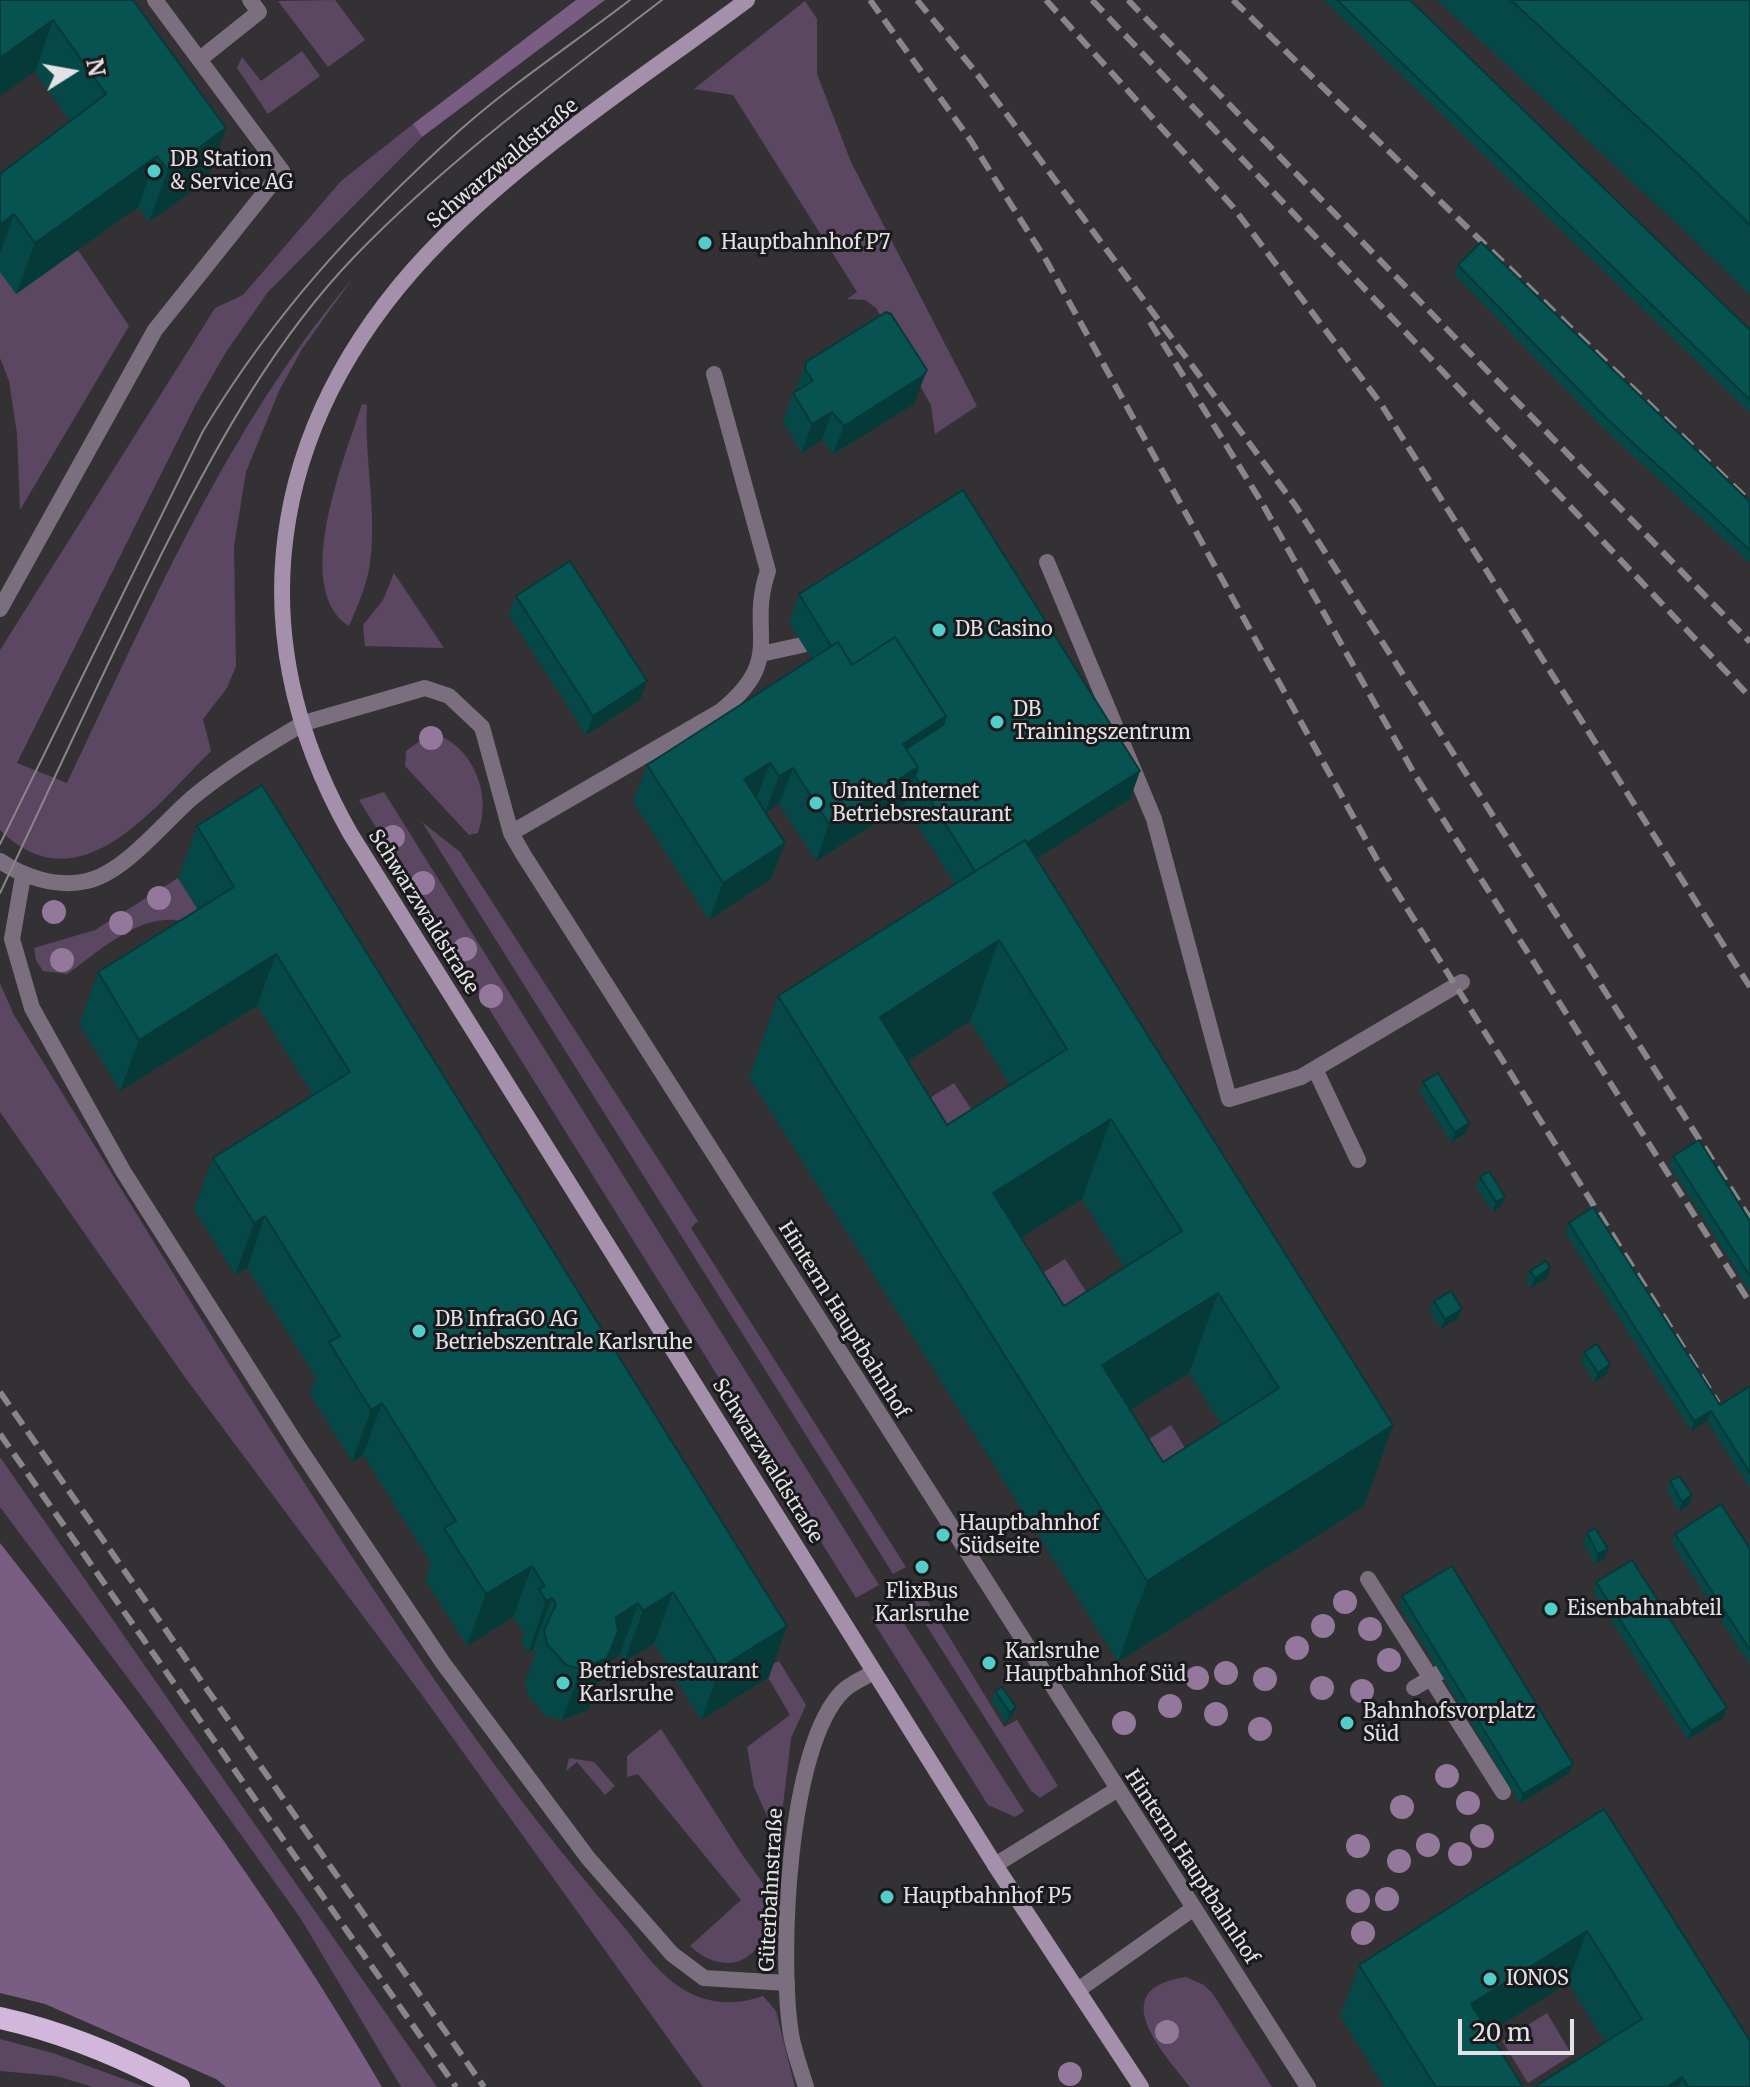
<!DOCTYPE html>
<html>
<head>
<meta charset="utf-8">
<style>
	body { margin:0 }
	#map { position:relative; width:1750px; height:2087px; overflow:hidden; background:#333134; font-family:Merriweather,serif }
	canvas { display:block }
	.north { position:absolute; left:32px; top:32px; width:80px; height:80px; -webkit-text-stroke:6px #1a191b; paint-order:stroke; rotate:79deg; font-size:22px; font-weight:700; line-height:32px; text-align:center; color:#e2e1e3 }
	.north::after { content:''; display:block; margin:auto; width:28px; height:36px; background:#e2e1e3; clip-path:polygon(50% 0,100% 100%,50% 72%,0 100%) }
	.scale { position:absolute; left:1458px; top:2019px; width:116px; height:36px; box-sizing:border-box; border:4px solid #e2e1e3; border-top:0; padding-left:10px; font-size:24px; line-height:28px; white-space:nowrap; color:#e2e1e3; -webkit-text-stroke:6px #1a191b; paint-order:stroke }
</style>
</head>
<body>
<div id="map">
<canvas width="1750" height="2087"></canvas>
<div class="north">N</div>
<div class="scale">20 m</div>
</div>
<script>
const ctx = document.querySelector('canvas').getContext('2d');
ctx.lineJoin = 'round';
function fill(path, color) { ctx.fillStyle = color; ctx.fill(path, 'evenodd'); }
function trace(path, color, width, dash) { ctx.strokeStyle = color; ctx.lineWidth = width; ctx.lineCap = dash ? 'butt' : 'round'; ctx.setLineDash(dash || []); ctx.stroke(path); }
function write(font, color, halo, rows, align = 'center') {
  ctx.font = font + ' Merriweather,serif'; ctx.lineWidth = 6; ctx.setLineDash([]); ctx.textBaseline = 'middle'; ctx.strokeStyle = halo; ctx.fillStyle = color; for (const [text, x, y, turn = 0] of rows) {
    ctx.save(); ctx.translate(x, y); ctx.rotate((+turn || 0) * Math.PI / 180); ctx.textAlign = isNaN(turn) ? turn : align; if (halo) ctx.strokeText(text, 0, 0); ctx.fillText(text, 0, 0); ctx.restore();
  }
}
const green = new Path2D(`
	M335,0L365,40L328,67L278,1Z
	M805,1L817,19V74L851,162L977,406L935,434L931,405L876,308L865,300L847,299L857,292L733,95L694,89Z
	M302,51L320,76L268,114L237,68L242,57L261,81Z
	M413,124L422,137L268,292L226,352L195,406L17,763L67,783C151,608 226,428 353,278L302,349L279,391L246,472L234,546L236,666L227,688L203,719L211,751C155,806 80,909 0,830V650L215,308L243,295L341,181Z
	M78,250L129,326L20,510L17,434L9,381L0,358V272Z
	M362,404L367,405C364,455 376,505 371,555C369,580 359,603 349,626C290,589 346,454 362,404Z
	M394,573L444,648L365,646L363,625L383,600Z
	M431,733C472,743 493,794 478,833L469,835L405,766L406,751Z
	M384,792L879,1585L856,1598L359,800Z
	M422,822L460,852L698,1221L691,1228L906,1567L893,1574Z
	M178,878L216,938C203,931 189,921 175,920C136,916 97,953 67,974L43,971L36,960L34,948L95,930Z
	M0,983L14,1015C162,1253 305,1496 466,1725C514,1793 565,1858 619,1921C635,1940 650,1963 669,1979C697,2003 729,2008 763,1996L776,2011L795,2087H703L422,1695L184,1376L0,1112Z
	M954,1083L983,1127L939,1155L910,1110Z
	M1065,1259L1093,1302L1049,1330L1022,1286Z
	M1171,1425L1198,1469L1155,1497L1127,1453Z
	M0,1457L437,2087H401L301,1919L154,1713L0,1507Z
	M916,1582L1004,1727L1017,1720L1058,1786L1040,1798L1031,1791L904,1590Z
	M893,1606L1024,1811L1015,1817L988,1805L871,1618Z
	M779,1661L806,1705L791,1738L782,1814L768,1818L754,1787L747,1747L790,1715L763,1669Z
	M661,1729C688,1770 715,1812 741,1853C749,1865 764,1881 767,1894C777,1948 735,1987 690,1946L741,1900L638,1774L627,1777V1756Z
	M569,1758L594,1762L615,1786L605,1795L577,1762L566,1771Z
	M1186,1977L1204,1985L1213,1994L1272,2087H1190C1163,2052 1103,1989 1186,1977Z
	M1547,2013L1572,2055L1528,2083L1502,2041Z
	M0,2039L53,2053L145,2087H93L56,2076L0,2071Z`);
const forest = new Path2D(`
	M576,0H605L422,137L413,124Z
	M0,1543C137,1717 271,1895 382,2087H226L216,2079L45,2004L0,1993Z`);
const service = new Path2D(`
	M155,0L282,171
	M200,59L259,12L250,0
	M1047,562L1154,819L1229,1099L1301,1077L1462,982
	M761,654L802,645
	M304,723L425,688L449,696L482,727L511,833L523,854L1308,2087
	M511,833L721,711C787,657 746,634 768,571L714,374
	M23,876L12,939L32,1008L123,1171L297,1445L443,1663L588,1858L672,1954L704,1978L787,1983
	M1315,1069L1358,1160
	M1368,1579L1503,1792
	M995,1865L1118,1789
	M1078,1990L1194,1908`);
const pedestrian = new Path2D(`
	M1414,1688L1439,1673`);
const minor = new Path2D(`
	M0,609L155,330L282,171
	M0,861C24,877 57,888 87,881C124,873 163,823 192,798C227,769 265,746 304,723
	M806,2087C801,2070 794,2052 791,2034C779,1959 787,1746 843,1691C851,1683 864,1678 874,1672`);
const secondary = new Path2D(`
	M747,0C645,76 533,148 443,238C274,407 230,621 350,833L995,1865L1141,2087`);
const trunk = new Path2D(`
	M0,2018C63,2032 123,2057 179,2087`);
const tram = new Path2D(`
	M0,844L203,431C274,313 357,223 460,130C513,83 574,43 630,0
	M0,893C56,776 109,658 167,543C219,441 275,339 355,256C448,160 556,81 662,0`);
const rail = new Path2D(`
	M870,0L971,141L1046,260L1381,867L1718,1403
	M917,0L974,70L1295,505L1750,1219
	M1046,0L1233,207L1381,404L1750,987
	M1092,0L1750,697
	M1128,0L1750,642
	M1233,0L1750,502
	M1150,322L1262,503L1415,775L1750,1303
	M0,1392L484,2087
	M0,1434L456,2087`);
const trees = [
	[431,738],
	[393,837],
	[423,883],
	[159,898],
	[54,912],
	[121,923],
	[465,949],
	[62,960],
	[491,996],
	[1345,1602],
	[1323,1626],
	[1370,1629],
	[1297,1648],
	[1389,1660],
	[1226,1673],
	[1197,1678],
	[1265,1679],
	[1322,1688],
	[1362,1691],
	[1170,1706],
	[1216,1714],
	[1124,1723],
	[1260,1729],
	[1447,1776],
	[1468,1803],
	[1402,1807],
	[1482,1836],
	[1428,1845],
	[1358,1846],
	[1460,1854],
	[1399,1861],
	[1387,1899],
	[1358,1901],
	[1363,1933],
	[1167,2032],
	[1070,2074]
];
const wall = new Path2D(`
	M0,0H133L226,128L207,180L149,222L138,207L16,294L0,272V174L70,121L35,72Z
	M1324,0H1410L1750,330V413Z
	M1437,0H1750V295L1672,219Z
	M1458,265L1750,502V563L1602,427L1455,275Z
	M806,362L914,404L833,454L822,440L802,453L783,422L793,393L795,392Z
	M799,594L1140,771L1130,799L1036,858L1393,1425L1364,1506L1118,1662L749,1077L778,996L955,884L904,804L816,861L779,804L766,813L785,843L771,879L709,920L633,802L647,765L812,659L789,623ZM970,1021L1010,1085L947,1125L907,1061ZM1082,1199L1125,1268L1064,1306L1021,1238ZM1189,1373L1221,1424L1163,1462L1130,1410Z
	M516,596L640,700L586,735L509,615Z
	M197,826L769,1677L701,1720L654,1644L624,1662L620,1655L607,1663L588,1710L562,1720L547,1717L528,1696L525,1681L536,1653L533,1649L528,1653L521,1641L524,1633L513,1617L467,1646L425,1580L431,1563L363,1455L352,1462L310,1394L316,1378L247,1268L235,1275L194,1209L213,1158L313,1095L257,1006L120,1091L79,1024L98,972L198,910L178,878Z
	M1423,1082L1466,1133L1451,1142L1420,1092Z
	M1673,1156L1750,1221V1292L1670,1166Z
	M1480,1177L1501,1206L1493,1212L1476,1187Z
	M1569,1223L1720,1405L1750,1386V1488L1707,1421L1691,1431L1565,1232Z
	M1550,1268L1547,1278L1531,1288L1526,1281L1530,1271Z
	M1434,1301L1462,1309L1458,1318L1441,1329L1430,1311Z
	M1584,1352L1610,1364L1607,1374L1594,1382L1581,1361Z
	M1670,1481L1692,1495L1689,1505L1679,1511L1667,1490Z
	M1587,1533L1605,1558L1595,1564L1583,1543Z
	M1675,1534L1750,1549V1665L1672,1543Z
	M1596,1582L1727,1708L1724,1717L1688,1740L1593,1592Z
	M1402,1596L1569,1773L1520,1804L1399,1605Z
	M995,1691L1012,1716L1006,1723L992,1701Z
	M1604,1809L1750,2087H1534L1605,2042L1568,1983L1489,2033L1523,2087H1384L1340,2016L1359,1965Z`);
const shadedWall = new Path2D(`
	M53,20L35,72L0,96V58Z
	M226,128L207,180L149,222L168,170Z
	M157,156L138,207L16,294L35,243Z
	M14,214L0,254V225Z
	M927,370L914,404L833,454L844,426Z
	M832,412L822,440L802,453L812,424Z
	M647,681L640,700L586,735L593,716Z
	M946,716L933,753L910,768L903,744Z
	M770,763L756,799L744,779Z
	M918,767L905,804L816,861L829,824Z
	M793,768L779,804L765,813L779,776Z
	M1140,771L1130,799L967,903L977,874Z
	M785,843L771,879L709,920L723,883Z
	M999,940L970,1021L850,1098L880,1017Z
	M276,954L257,1006L120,1091L139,1040Z
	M1111,1119L1082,1199L964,1274L993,1193Z
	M1469,1123L1466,1133L1451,1142L1455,1132Z
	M1505,1197L1501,1206L1493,1212L1496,1202Z
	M265,1216L247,1268L235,1275L254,1223Z
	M1550,1268L1547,1278L1531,1288L1535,1278Z
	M1218,1293L1189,1373L1073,1446L1102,1365Z
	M1462,1309L1458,1318L1441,1329L1445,1319Z
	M1610,1364L1607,1374L1594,1382L1598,1373Z
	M382,1403L363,1455L352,1462L371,1410Z
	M1711,1411L1707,1421L1691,1431L1694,1421Z
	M1393,1425L1364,1506L1118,1662L1147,1581Z
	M1692,1495L1689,1505L1679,1511L1682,1502Z
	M1608,1549L1605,1558L1595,1564L1598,1554Z
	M532,1566L513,1617L467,1646L486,1594Z
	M673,1592L654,1644L624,1662L643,1611Z
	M552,1598L533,1649L528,1653L546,1601Z
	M638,1603L620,1655L607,1663L588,1710L562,1720L581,1669L616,1617Z
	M787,1626L769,1677L701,1720L720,1668Z
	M1016,1707L1012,1716L1006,1723L1010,1713Z
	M1727,1708L1724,1717L1688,1740L1691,1731Z
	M1573,1764L1569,1773L1520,1804L1523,1794Z
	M1587,1931L1568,1983L1452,2056L1471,2004Z
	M1682,2077L1679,2087H1667Z`);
const building = new Path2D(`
	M0,0H133L226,128L168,170L157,156L35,243L14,214L0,225V174L106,94L53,20L0,58Z
	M1337,0H1410L1750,330V400Z
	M1511,0H1750V225L1691,167Z
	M1481,242L1750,502V550L1606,418L1458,265Z
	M886,312L891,314L927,370L924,375L844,426L832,412L812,424L793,393L813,381L805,369L806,362Z
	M963,490L1140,771L1027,843L1025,840L975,871L915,776L918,767L906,749L943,725L946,716L895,637L852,665L838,642L831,646L799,594Z
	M570,561L647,681L593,716L516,596Z
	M895,637L946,716L903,744L918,767L829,824L793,768L779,776L770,763L744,779L785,843L723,883L647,765L838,642L852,665Z
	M262,785L787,1626L720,1668L673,1592L643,1611L638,1603L616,1617L618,1632L607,1658L581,1669L566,1665L547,1644L544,1630L556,1604L552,1598L546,1601L539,1589L545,1586L532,1566L486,1594L444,1528L456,1521L382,1403L371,1410L329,1342L340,1336L265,1216L254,1223L213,1158L350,1072L276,954L139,1040L98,972L234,887L197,826Z
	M1025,840L1393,1425L1147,1581L778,996ZM999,940L1067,1049L947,1125L880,1017ZM1111,1119L1182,1231L1064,1306L993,1193ZM1218,1293L1279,1388L1163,1462L1102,1365Z
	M1438,1073L1469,1123L1455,1132L1423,1082Z
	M1699,1140L1750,1221V1276L1673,1156Z
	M1489,1171L1505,1197L1496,1202L1480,1177Z
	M1593,1207L1720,1405L1750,1386V1473L1711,1411L1694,1421L1569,1223Z
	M1546,1261L1550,1268L1535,1278L1530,1271Z
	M1451,1291L1462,1309L1445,1319L1434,1301Z
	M1597,1344L1610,1364L1598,1373L1584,1352Z
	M1679,1476L1692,1495L1682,1502L1670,1481Z
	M1721,1504L1750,1549V1650L1675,1534Z
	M1595,1528L1608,1549L1598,1554L1587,1533Z
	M1632,1560L1727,1708L1691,1731L1596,1582Z
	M1452,1566L1573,1764L1523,1794L1402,1596Z
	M1002,1687L1016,1707L1010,1713L995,1691Z
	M1604,1809L1750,2041V2087H1688L1682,2077L1667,2087H1534L1642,2019L1587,1931L1471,2004L1523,2087H1436L1359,1965Z`);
const markers = [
	[154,171,8,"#53cdca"],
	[705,243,8,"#53cdca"],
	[939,630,8,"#53cdca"],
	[997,722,8,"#53cdca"],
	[816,803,8,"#53cdca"],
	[419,1331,8,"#53cdca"],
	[943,1535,8,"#53cdca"],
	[922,1567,8,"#53cdca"],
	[1551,1609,8,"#53cdca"],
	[989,1663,8,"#53cdca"],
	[563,1683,8,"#53cdca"],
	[1347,1723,8,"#53cdca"],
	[887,1897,8,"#53cdca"],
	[1490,1979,8,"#53cdca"]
];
const poiNames = [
	["DB Station",170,160],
	["& Service AG",170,183],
	["Hauptbahnhof P7",721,243],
	["DB Casino",955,630],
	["DB",1013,710],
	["Trainingszentrum",1013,733],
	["United Internet",832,792],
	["Betriebsrestaurant",832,815],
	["DB InfraGO AG",435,1320],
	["Betriebszentrale Karlsruhe",435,1343],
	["Hauptbahnhof",959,1524],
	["Südseite",959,1547],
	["FlixBus",922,1592,"center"],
	["Karlsruhe",922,1615,"center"],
	["Eisenbahnabteil",1567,1609],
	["Karlsruhe",1005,1652],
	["Hauptbahnhof Süd",1005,1675],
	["Betriebsrestaurant",579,1672],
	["Karlsruhe",579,1695],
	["Bahnhofsvorplatz",1363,1712],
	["Süd",1363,1735],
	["Hauptbahnhof P5",903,1897],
	["IONOS",1506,1979]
];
const streetNames = [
	["Schwarzwaldstraße",503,164,-40],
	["Schwarzwaldstraße",423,912,58],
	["Hinterm Hauptbahnhof",843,1320,58],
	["Schwarzwaldstraße",767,1461,58],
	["Hinterm Hauptbahnhof",1191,1867,57],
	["Güterbahnstraße",772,1890,-87]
];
fill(green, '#5b4761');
fill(forest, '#795d82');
trace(service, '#7b6e7f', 16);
trace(pedestrian, '#7b6e7f', 16);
trace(minor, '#7b6e7f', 16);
trace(secondary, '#a490ab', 16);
trace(trunk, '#d2b6dc', 22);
trace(tram, '#888689', 2);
trace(rail, '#888689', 6, [16, 8]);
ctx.fillStyle = '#93789b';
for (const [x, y] of trees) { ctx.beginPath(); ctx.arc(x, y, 12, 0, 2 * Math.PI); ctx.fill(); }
fill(wall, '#064747');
fill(shadedWall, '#053a39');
fill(building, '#075352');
trace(building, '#053a39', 2);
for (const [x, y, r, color] of markers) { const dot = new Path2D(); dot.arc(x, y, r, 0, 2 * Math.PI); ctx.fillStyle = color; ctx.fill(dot); trace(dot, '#1a191b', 3); }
write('20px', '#e2e1e3', '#1a191b', poiNames, 'left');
write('20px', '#e2e1e3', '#1a191b', streetNames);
</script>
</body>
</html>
